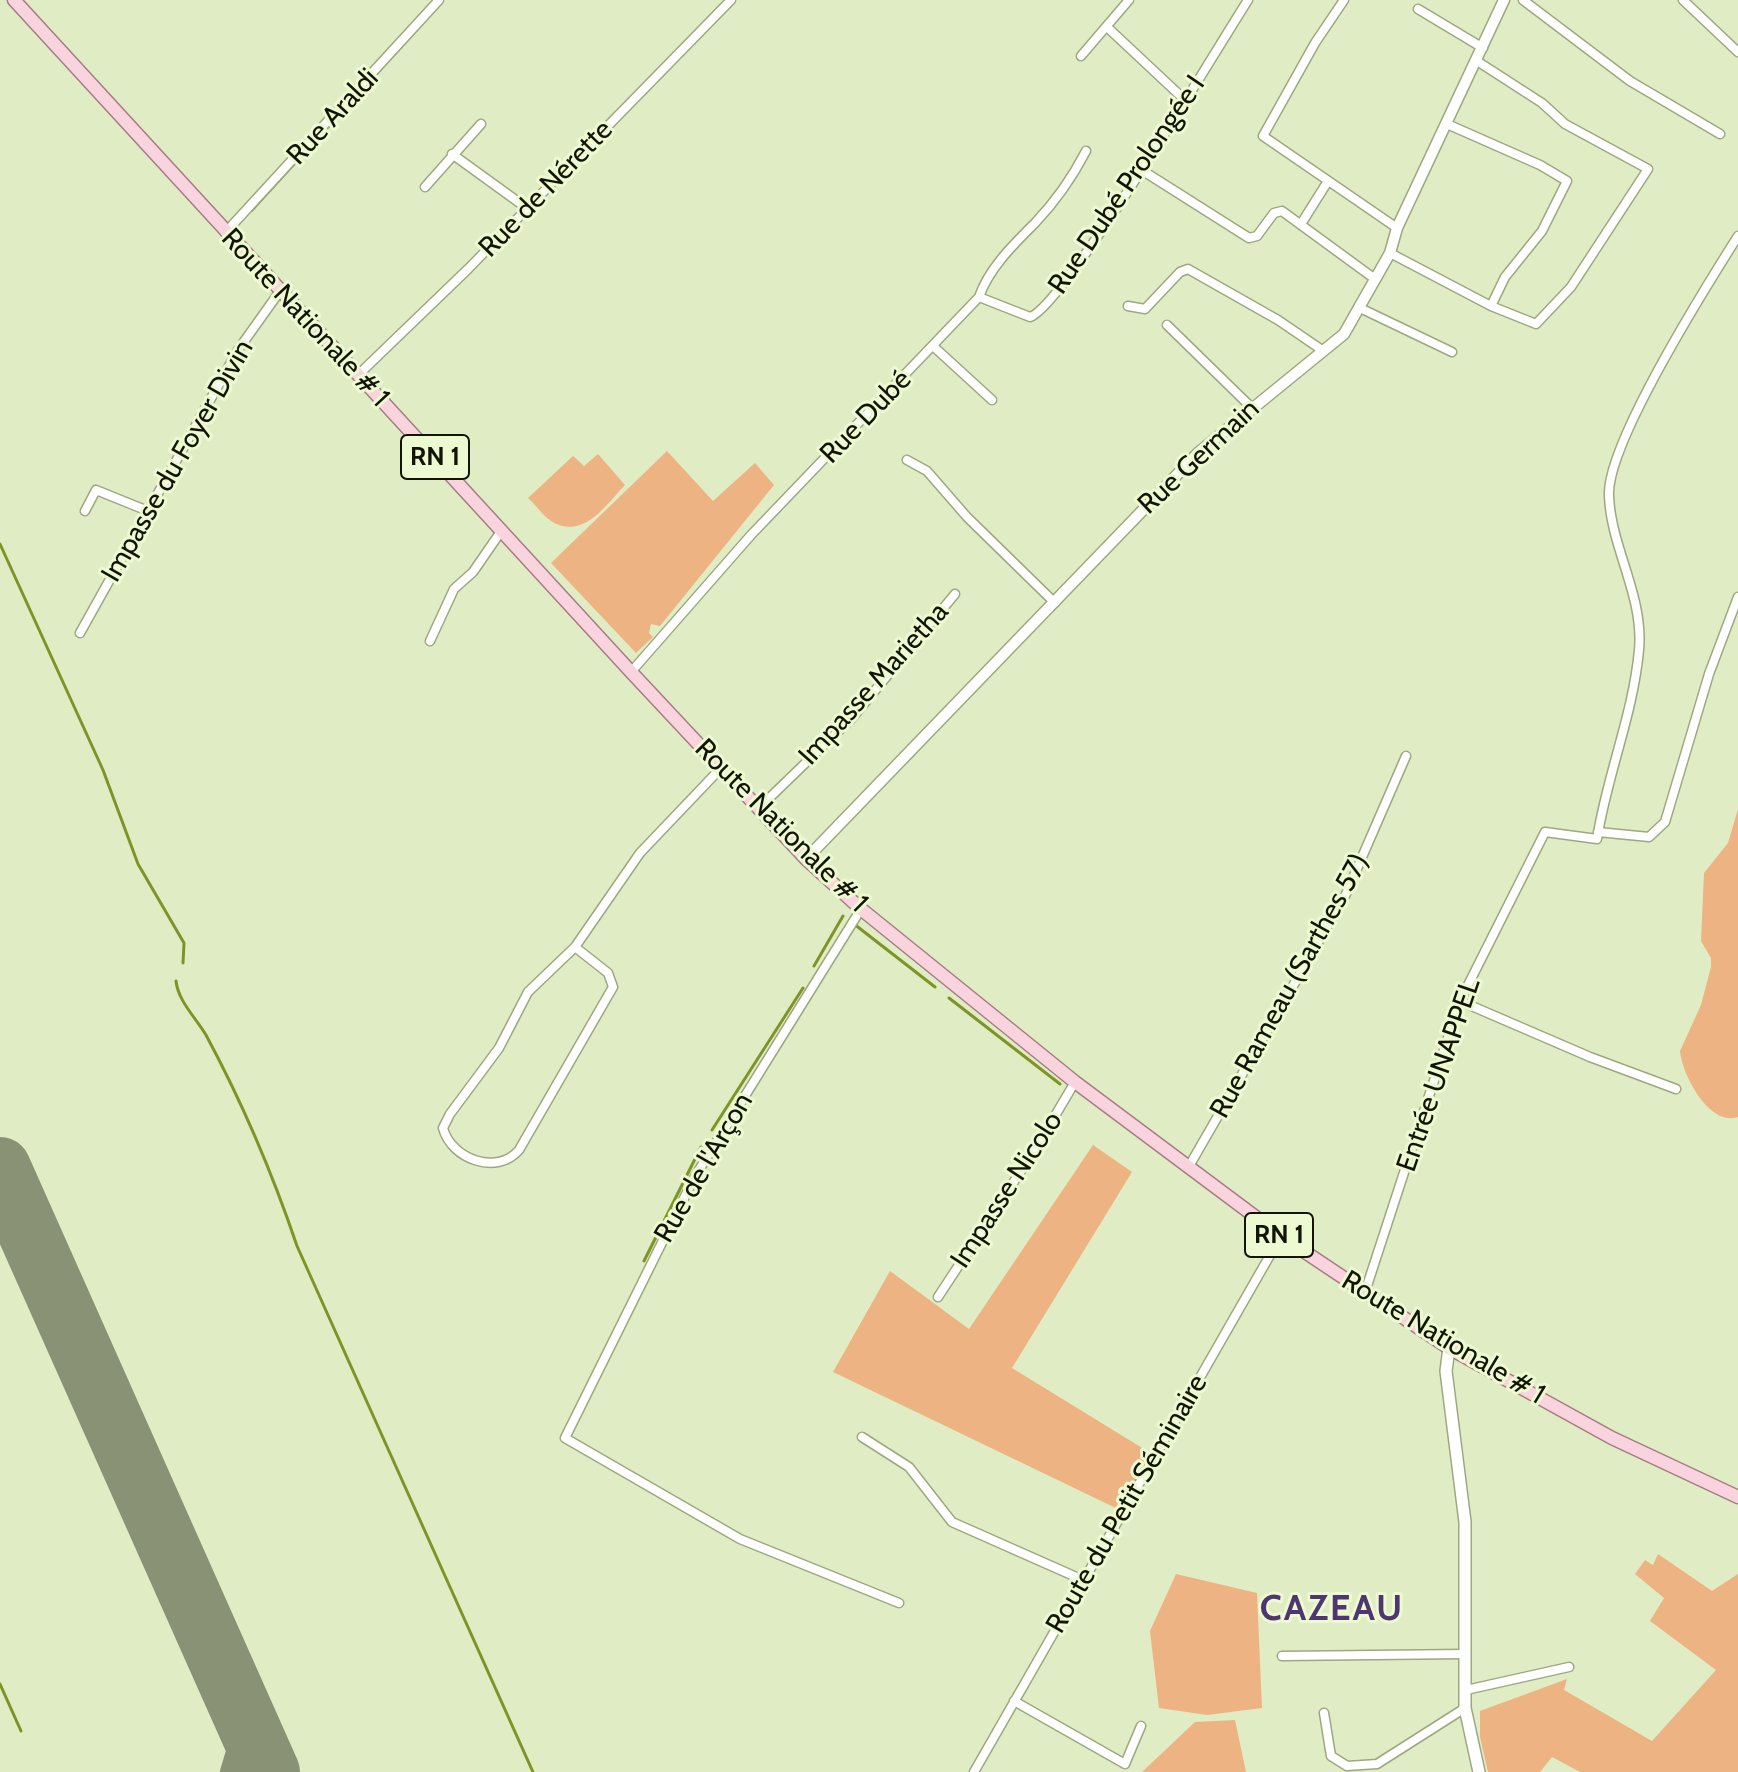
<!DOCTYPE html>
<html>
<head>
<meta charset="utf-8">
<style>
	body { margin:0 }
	canvas { display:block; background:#e0ecc3 }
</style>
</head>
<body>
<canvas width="1738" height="1772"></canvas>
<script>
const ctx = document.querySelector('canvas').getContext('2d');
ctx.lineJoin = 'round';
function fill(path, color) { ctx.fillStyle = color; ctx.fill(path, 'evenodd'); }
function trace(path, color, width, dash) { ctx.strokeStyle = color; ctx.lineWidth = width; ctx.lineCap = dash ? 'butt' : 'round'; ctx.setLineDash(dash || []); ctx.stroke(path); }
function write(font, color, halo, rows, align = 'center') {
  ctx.font = font + ' Cabin,sans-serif'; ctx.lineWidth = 6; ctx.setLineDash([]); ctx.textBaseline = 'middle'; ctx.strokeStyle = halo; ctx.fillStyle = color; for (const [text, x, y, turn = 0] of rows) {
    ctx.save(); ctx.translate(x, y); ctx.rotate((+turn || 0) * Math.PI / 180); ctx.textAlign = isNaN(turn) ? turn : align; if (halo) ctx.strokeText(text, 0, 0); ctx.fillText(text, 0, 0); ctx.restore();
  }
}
const green = new Path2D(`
	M667,451L713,501L755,463L774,485L660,626L651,624L649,633L653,637L636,653L551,563Z
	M598,454L625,485C606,505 583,541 551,521C543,516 536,505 528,498L573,456L584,466Z
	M1738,809V1117C1709,1127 1682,1074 1680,1051L1701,1005L1711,967V958L1701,941L1704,873L1728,843Z
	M1093,1145L1132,1172L1012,1368L1152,1454L1120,1510L833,1372L890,1271L969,1329Z
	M1658,1554L1712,1591L1738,1574V1772H1580L1552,1757L1540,1772H1488L1480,1737V1711L1567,1679L1564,1690L1652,1741L1716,1670L1650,1621L1664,1598L1635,1574L1645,1560L1653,1565Z
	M1176,1574L1257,1593L1262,1708L1207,1715L1159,1708L1150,1631Z
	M1235,1720L1246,1772H1142L1195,1722Z`);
const stream = new Path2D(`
	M252,210L422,24
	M0,544L103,770L138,864L184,943L183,963
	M854,924L935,987
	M814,966L843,916
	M176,981C178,1001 196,1018 206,1035C242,1102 273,1175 297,1246L533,1772
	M949,998L1060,1084
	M712,1130L803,988
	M644,1261L701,1147
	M0,1684L21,1731`);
const taxiway = new Path2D(`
	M232,1772L242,1739L239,1704`);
const runway = new Path2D(`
	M0,1168L269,1772`);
const minor = new Path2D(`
	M1344,0L1315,43L1263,136L1397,228
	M1523,0L1630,81L1720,134
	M1683,0L1738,52
	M1418,9L1483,48
	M1107,27L1186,101
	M1081,56L1129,0
	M1447,124L1540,165L1567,181L1542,231L1505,277L1491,306
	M452,154L528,209
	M1140,169L1249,238L1257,236L1274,213L1282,211L1375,279
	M425,187L481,124
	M1301,224L1328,181
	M225,233L439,0
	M1390,253L1491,306L1536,324L1571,287L1648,169L1565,124L1542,103L1477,61
	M979,297L1030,317C1063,307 1219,45 1248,0
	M1128,306L1145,309L1180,272L1188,269L1278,320L1322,350
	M1360,308L1452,352
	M1167,325L1251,407
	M933,346L992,400
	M358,375L468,269L731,0
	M907,460L927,471L967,517L1055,603
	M85,511L96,490L148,511
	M80,633L238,350L280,291
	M430,641L454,589L473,572L502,530
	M631,672L751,535L979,297C989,268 1014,244 1035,223C1056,201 1072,178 1086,151
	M759,808L853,717L955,594
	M1598,832L1649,837L1665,822L1709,674L1738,597
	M861,909L694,1178L565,1438L740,1539L899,1603
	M575,947L608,973L613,987L519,1150C497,1176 451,1159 443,1128L450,1114L499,1048L528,992L575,947L640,853L721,768
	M1460,1001L1590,1057L1676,1089
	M1188,1168L1346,894L1406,756
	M1365,1292L1460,1001L1545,832L1597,839C1607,775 1633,715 1639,650C1644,596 1611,548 1609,496C1606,445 1707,285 1738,236
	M938,1297L1036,1148L1075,1082
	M862,1437L909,1467L952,1522L1083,1580
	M1282,1656L1466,1654
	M1466,1690L1569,1667
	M1014,1701L1125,1764L1141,1726
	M1324,1713L1331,1756L1347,1766L1377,1764L1465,1708
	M974,1772L1281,1236`);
const tertiary = new Path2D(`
	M806,859L1198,453L1344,334L1390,253L1397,228L1504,0`);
const secondary = new Path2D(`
	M1449,1348L1446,1371L1465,1522V1708L1479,1772`);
const primary = new Path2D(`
	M14,0L632,673L806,859L861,909L1075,1082L1281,1236L1449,1348L1612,1438L1738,1497`);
const shields = [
	[435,457,68],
	[1279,1235,68]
];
const shieldNames = [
	["RN 1",435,457],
	["RN 1",1279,1235]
];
const streetNames = [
	["Rue Araldi",333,117,-47],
	["Rue Dubé Prolongée I",1127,185,-56],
	["Rue de Nérette",546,189,-46],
	["Route Nationale # 1",305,318,47],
	["Rue Dubé",866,417,-46],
	["Rue Germain",1199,457,-43],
	["Impasse du Foyer Divin",178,461,-60],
	["Impasse Marietha",874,684,-48],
	["Route Nationale # 1",781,826,45],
	["Rue Rameau (Sarthes 57)",1290,986,-61],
	["Entrée UNAPPEL",1439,1075,-71],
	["Rue de l'Arçon",704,1168,-60],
	["Impasse Nicolo",1007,1190,-57],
	["Route Nationale # 1",1443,1338,31],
	["Route du Petit Séminaire",1127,1504,-60]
];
const districtNames = [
	["CAZEAU",1332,1609]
];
fill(green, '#eeb382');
trace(stream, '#7e9427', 3);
trace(taxiway, '#8a9275', 24);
trace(runway, '#8a9275', 62);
trace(minor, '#9da881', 11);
trace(tertiary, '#9da881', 13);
trace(secondary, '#9da881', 14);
trace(primary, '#a57d84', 15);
trace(minor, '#fff', 8);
trace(tertiary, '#fff', 10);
trace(secondary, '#fff', 11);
trace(primary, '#f9d3de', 12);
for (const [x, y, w] of shields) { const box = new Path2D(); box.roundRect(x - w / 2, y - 22, w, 44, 6); ctx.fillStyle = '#edf9d0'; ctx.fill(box); trace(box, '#111406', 2); }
write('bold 26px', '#111406', null, shieldNames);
write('28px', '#111406', '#edf9d0', streetNames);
ctx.letterSpacing = '2px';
write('bold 36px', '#4e3671', '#edf9d0', districtNames);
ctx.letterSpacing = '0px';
</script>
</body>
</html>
